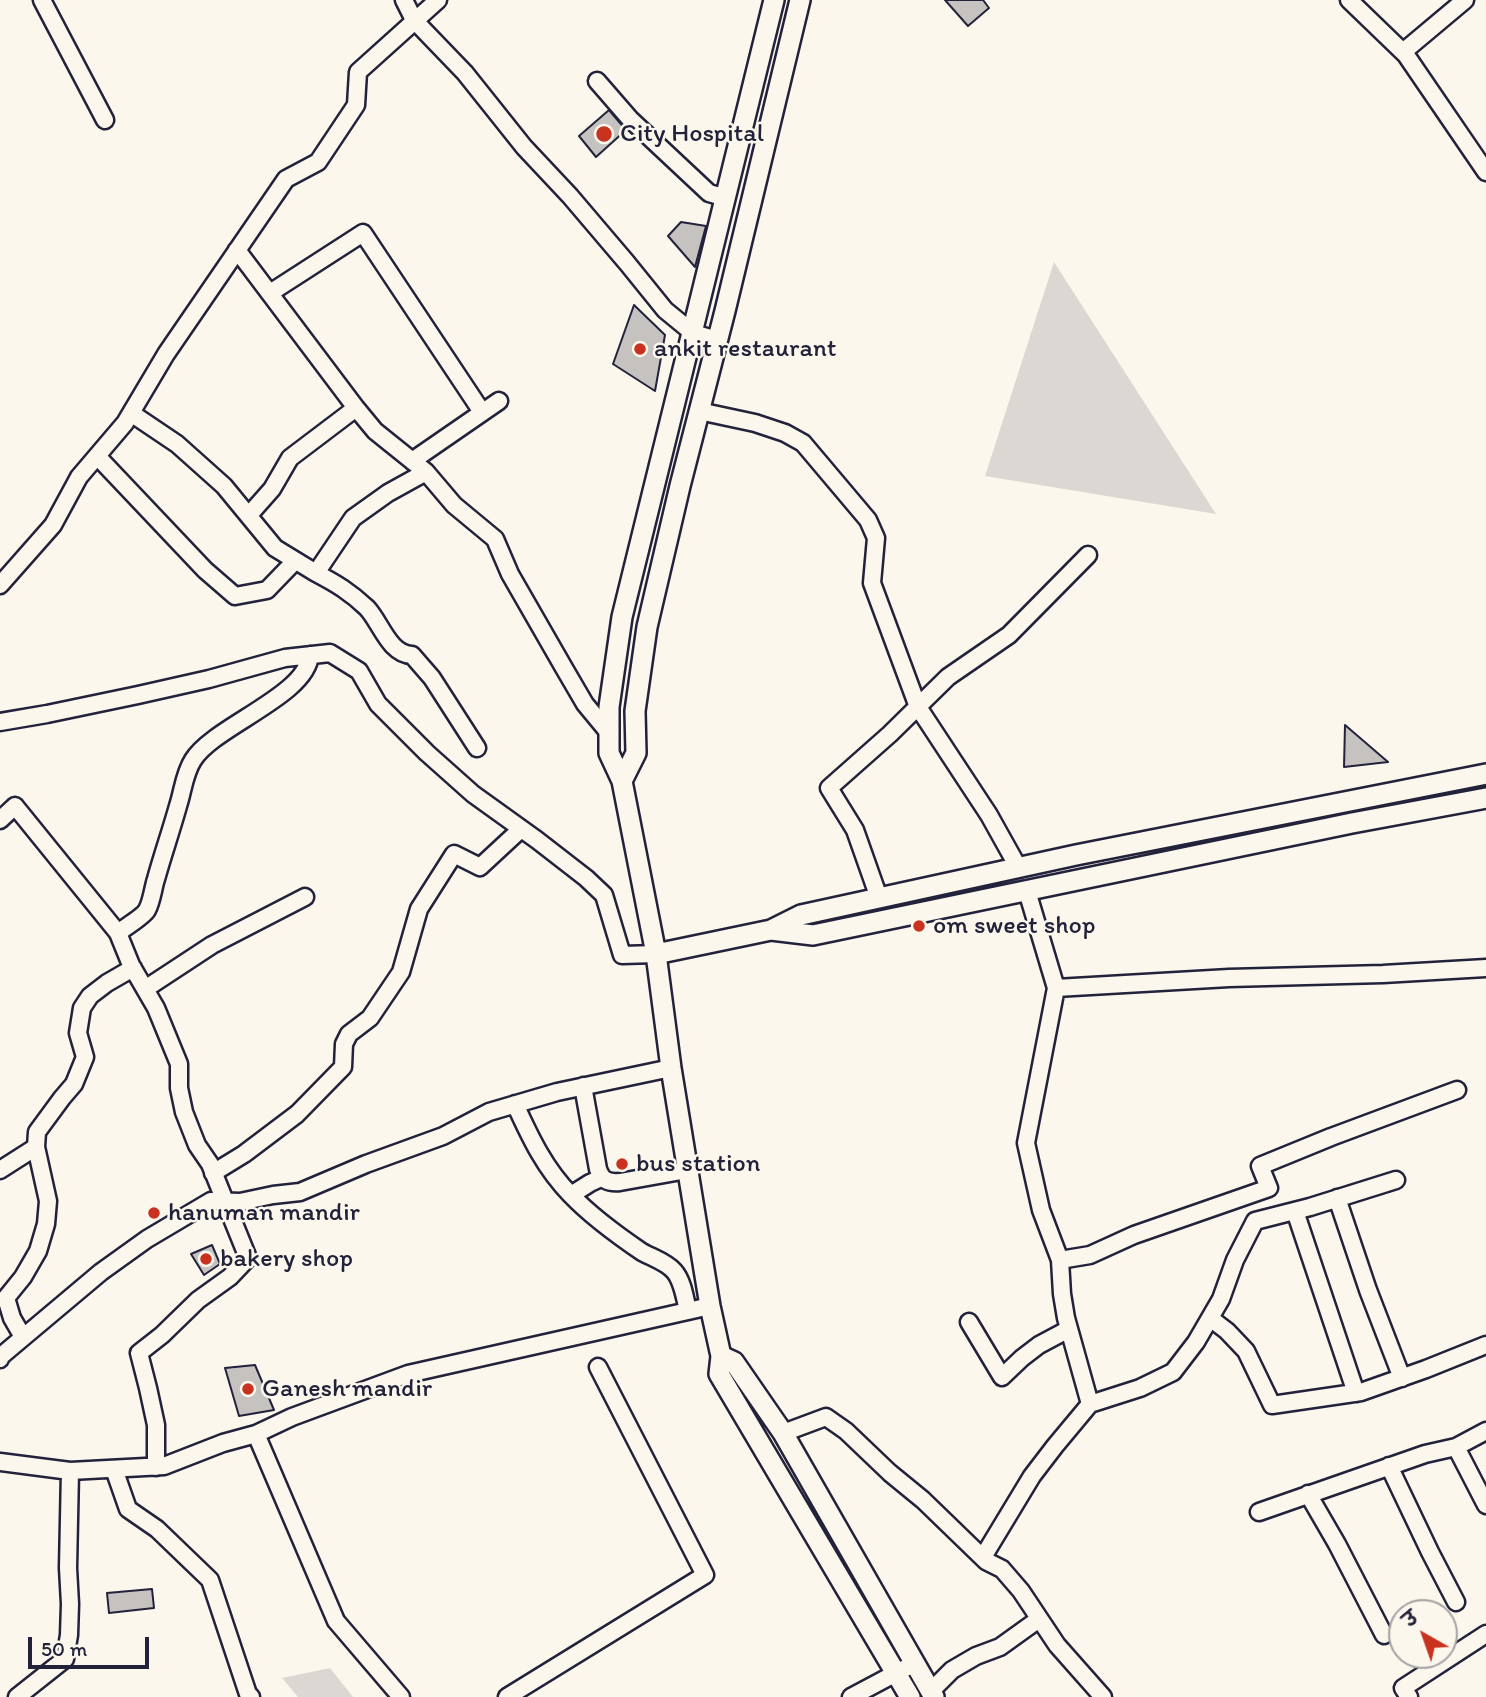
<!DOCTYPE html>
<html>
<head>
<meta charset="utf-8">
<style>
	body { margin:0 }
	#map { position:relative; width:1486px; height:1697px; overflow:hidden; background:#fbf7ec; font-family:Itim,"Playpen Sans Deva",sans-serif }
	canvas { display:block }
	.north { position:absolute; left:1388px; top:1599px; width:70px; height:70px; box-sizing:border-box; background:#fbf7ec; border:2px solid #a4a2a5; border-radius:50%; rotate:320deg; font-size:19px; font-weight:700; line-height:28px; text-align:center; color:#22223b }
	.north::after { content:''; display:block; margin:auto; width:24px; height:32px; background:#c8321e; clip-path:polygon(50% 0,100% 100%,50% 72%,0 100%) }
	.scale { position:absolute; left:28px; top:1637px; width:121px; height:32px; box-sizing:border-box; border:4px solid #22223b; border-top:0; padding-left:9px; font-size:21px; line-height:24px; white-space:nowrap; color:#22223b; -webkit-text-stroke:5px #fbf7ec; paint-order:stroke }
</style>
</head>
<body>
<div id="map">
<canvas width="1486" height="1697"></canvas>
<div class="north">उ</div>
<div class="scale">50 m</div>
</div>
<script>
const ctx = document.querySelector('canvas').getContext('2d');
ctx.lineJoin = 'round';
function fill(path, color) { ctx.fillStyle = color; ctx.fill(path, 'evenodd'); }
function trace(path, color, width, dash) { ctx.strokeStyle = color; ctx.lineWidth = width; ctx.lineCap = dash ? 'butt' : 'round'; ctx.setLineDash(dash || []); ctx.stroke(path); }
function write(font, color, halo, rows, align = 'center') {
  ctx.font = font + ' Itim,sans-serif'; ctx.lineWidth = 5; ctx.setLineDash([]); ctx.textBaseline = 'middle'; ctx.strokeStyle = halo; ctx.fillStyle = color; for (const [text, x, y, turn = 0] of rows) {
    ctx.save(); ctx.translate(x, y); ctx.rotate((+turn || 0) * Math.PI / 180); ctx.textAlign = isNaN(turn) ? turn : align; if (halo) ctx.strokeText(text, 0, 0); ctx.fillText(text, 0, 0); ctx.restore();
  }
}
const green = new Path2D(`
	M1054,262L1216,514L985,476Z
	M330,1668L353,1697H298L282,1678Z`);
const building = new Path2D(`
	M945,0H983L989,8L968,26Z
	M609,110L626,130L596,157L579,136Z
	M681,222L706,226L695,267L668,236Z
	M634,305L665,335L655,391L613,364Z
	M1345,725L1388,762L1344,767Z
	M212,1245L220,1264L204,1275L191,1254Z
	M255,1365L274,1410L239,1416L225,1368Z
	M152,1589L154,1608L109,1613L107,1593Z`);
const minor = new Path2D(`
	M42,0L105,120
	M404,0L414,20L465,73L524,147L570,196L627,263L665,310L693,333L717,340
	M1349,0L1406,55L1486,172
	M1403,52L1465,0
	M597,81L630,119L709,193L726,198
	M237,250L356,408L375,431L426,472L454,505L495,539L510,574L564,668L585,704L609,733
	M270,293L363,233L482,412
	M699,411L755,423L785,433L803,443L868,520L876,538L872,583L918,707L989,815L1018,867
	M131,413L177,444L224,486L275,548L316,573L353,518L388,493L426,472
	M97,456L205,570L235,596L267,590L295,561
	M412,461L499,401
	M249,515L272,489L290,458L356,408
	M316,573C337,584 350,592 367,608C381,623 389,654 412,655L432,678L477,748
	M0,585L53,525L79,477L125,423L166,354L286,179L318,162L356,105L358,72L438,0
	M0,722L47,714L138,695L209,679L285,658L330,653L359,671L378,704L427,753L473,794L537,840L586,878L604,895L622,955L656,954
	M0,820L15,806L118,933L131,965L156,1008L179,1064V1088L184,1112L197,1145L210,1164L248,1258L230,1277L198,1300L162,1335L139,1353L148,1388L156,1425V1467
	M1027,891L1056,988L1026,1143L1041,1210L1060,1260L1062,1294L1066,1318L1090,1404
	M879,898L855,830L829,788L890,734L948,677L1009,635L1088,555
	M118,933C125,927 143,917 147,910C152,901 153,888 156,879C163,854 171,831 178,806C183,791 184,774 193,760C214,726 307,696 310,655
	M1056,988L1229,978L1383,974L1486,968
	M145,989L212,945L305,897
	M583,1086L598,1169C602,1180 607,1183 620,1182L687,1170
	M515,1104C530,1137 545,1169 571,1195C592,1217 617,1235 642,1252C653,1258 666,1262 674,1271C683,1281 685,1299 688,1311
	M0,1170L36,1147
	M213,1173L244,1154L297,1114L343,1067L344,1044L349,1034L370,1018L401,972L419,909L454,854L480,867L521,829
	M571,1195L590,1183L601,1178
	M1337,1198L1368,1290L1402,1378
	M1295,1211L1356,1393
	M1060,1260L1090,1255L1134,1235L1269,1188L1260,1166L1331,1137L1457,1090
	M1210,1318L1227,1331L1246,1351L1272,1405L1361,1392L1426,1369L1486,1345
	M969,1322L1002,1377L1022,1358L1039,1345L1069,1329
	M23,1337L12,1318L6,1298L23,1277L38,1251L46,1224L48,1201L36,1147L37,1132L62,1098L74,1084L85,1057L78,1033L82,1008L90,996L107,983L133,968
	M0,1359L1,1356L101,1272L147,1239L211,1201L240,1202L273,1195L300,1192L366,1164L443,1136L489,1112L557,1092L671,1068
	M1486,1431L1456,1447L1486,1505
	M783,1433L826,1417L846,1431L890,1473L923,1500L986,1561L1002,1569L1021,1591L1057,1645L1103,1697
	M256,1434L336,1621L401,1697
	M0,1462L70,1471L164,1466L223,1443L256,1434L292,1417L408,1374L710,1306
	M1389,1466L1430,1552L1456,1602
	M114,1469L128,1509L157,1529L210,1580L248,1694L251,1697
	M1308,1494L1337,1544L1384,1635
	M1259,1512L1425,1454L1456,1447
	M983,1557L1032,1476L1055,1446L1090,1404L1140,1388L1173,1372L1196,1342L1221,1299L1235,1260L1255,1221L1310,1207L1396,1180
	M931,1691L952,1670L976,1656L1000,1647L1039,1619
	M17,1697L65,1659L69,1635L70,1604L68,1568L70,1471
	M507,1697L705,1575L598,1367
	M851,1697L915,1663
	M1409,1697L1403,1688L1486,1634`);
const major = new Path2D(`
	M774,0L622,617L609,707V753L622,781L656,954L671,1068L710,1306L721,1356L719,1374L910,1697
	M622,781L636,753L635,711L647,627L680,486L725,311L800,0
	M771,930L813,935L1352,823L1486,798
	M656,954L771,930L801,915L1076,855L1486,774
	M721,1356L734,1362L783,1433L934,1697`);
const markers = [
	[604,134,9,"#c8321e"],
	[640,349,7,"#c8321e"],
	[919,926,7,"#c8321e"],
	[622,1164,7,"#c8321e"],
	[154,1213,7,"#c8321e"],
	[206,1259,7,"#c8321e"],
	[248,1389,7,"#c8321e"]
];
const poiNames = [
	["City Hospital",620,134],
	["ankit restaurant",654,349],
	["om sweet shop",933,926],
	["bus station",636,1164],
	["hanuman mandir",168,1213],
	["bakery shop",220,1259],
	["Ganesh mandir",262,1389]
];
fill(green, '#dbd8d3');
fill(building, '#c6c2c0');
trace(building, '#22223b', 2);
trace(minor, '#22223b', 21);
trace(major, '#22223b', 24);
trace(minor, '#fbf7ec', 16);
trace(major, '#fbf7ec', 19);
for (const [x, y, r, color] of markers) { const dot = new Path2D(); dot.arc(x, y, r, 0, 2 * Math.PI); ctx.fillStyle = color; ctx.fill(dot); trace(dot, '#fbf7ec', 2.5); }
write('26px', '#22223b', '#fbf7ec', poiNames, 'left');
</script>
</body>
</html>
